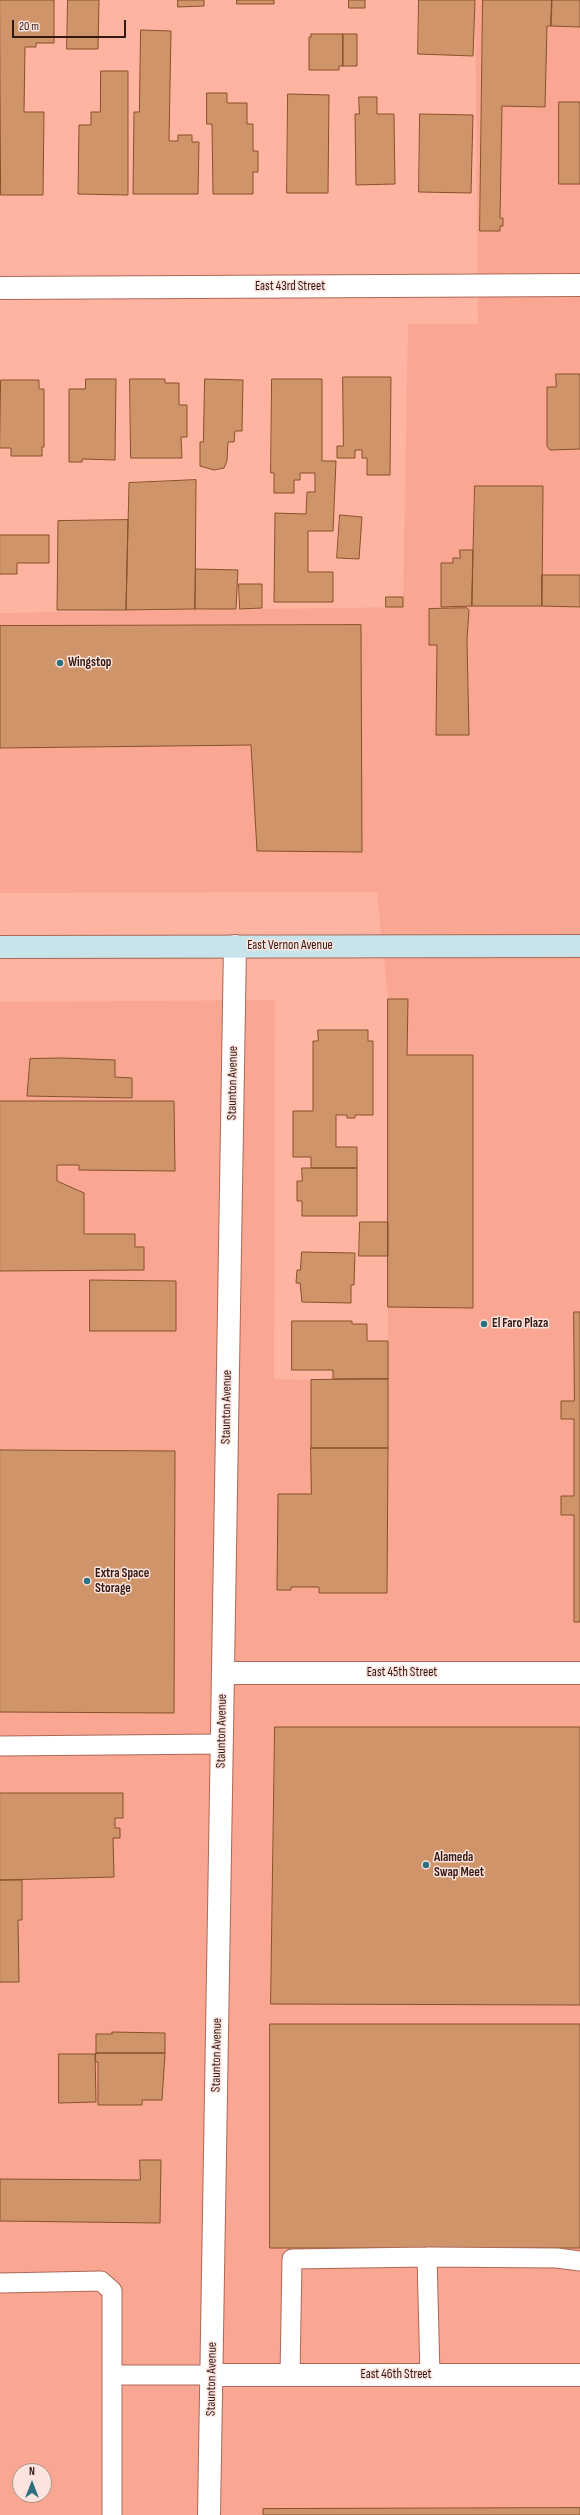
<!DOCTYPE html>
<html>
<head>
<meta charset="utf-8">
<style>
	body { margin:0 }
	#map { position:relative; width:580px; height:2515px; overflow:hidden; background:#ffb4a1; font-family:"Sofia Sans Condensed",sans-serif }
	canvas { display:block }
	.north { position:absolute; left:12px; top:2463px; width:40px; height:40px; box-sizing:border-box; background:#fce4de; border:1px solid #ac928c; border-radius:50%; rotate:0deg; font-size:11px; font-weight:700; line-height:16px; text-align:center; color:#331711 }
	.north::after { content:''; display:block; margin:auto; width:14px; height:18px; background:#2b707f; clip-path:polygon(50% 0,100% 100%,50% 72%,0 100%) }
	.scale { position:absolute; left:12px; top:20px; width:114px; height:18px; box-sizing:border-box; border:2px solid #331711; border-top:0; padding-left:5px; font-size:12px; line-height:14px; white-space:nowrap; color:#331711; -webkit-text-stroke:3px #fce4de; paint-order:stroke }
</style>
</head>
<body>
<div id="map">
<canvas width="580" height="2515"></canvas>
<div class="north">N</div>
<div class="scale">20 m</div>
</div>
<script>
const ctx = document.querySelector('canvas').getContext('2d');
ctx.lineJoin = 'round';
function fill(path, color) { ctx.fillStyle = color; ctx.fill(path, 'evenodd'); }
function trace(path, color, width, dash) { ctx.strokeStyle = color; ctx.lineWidth = width; ctx.lineCap = dash ? 'butt' : 'round'; ctx.setLineDash(dash || []); ctx.stroke(path); }
function write(font, color, halo, rows, align = 'center') {
  ctx.font = font + ' "Sofia Sans Condensed",sans-serif'; ctx.lineWidth = 3; ctx.setLineDash([]); ctx.textBaseline = 'middle'; ctx.strokeStyle = halo; ctx.fillStyle = color; for (const [text, x, y, turn = 0] of rows) {
    ctx.save(); ctx.translate(x, y); ctx.rotate((+turn || 0) * Math.PI / 180); ctx.textAlign = isNaN(turn) ? turn : align; if (halo) ctx.strokeText(text, 0, 0); ctx.fillText(text, 0, 0); ctx.restore();
  }
}
const built = new Path2D(`
	M475,0H580V2515H0V1002L275,1000L274,1379L311,1380L388,1379V999L377,892L0,893V613L403,607L408,324H478ZM20,2471H44V2495H20Z`);
const building = new Path2D(`
	M0,0H54V43H36V47H25L24,112H44L43,195H1Z
	M68,0H99L98,49H67Z
	M178,0H204V6L178,7Z
	M237,0H274V4H237Z
	M349,0H365V8H349Z
	M419,0H475L473,56L418,54Z
	M483,0H552L551,26H547L545,107L502,106L500,218H503V226H500V231H480Z
	M552,0H580V27L551,26Z
	M141,30L171,31L169,141H178V135H192V142H199L198,194H133L134,112H139Z
	M311,34H343V66H339V70H309V37H311Z
	M343,34H357V66H343Z
	M101,71H128V195L78,194L79,125H91V112H100Z
	M207,93H227V103H247V124H253V151H258V172H253V194H213L212,124H207Z
	M288,94L329,95L328,193H287Z
	M359,97H377V114H394L395,184L356,185L355,114H359Z
	M559,102H580V184H559Z
	M420,114L473,115L471,193L419,192Z
	M556,374H580V449L550,450L547,446V387H556Z
	M343,377H391L390,475H367V458H362V450H355V458H337V446H343Z
	M86,379H116L115,460L82,459V462H69V389H85Z
	M130,379H165V383H179V405H187V437H181L182,458H131Z
	M205,379L243,380L242,431H235L234,442H228L227,461L224,468L214,470L200,466V442H203Z
	M272,379H322V461H336L333,531H308V572H333V602H274L275,513L306,514L307,492H315V473H300V480H294V493H274V473H271Z
	M1,380H39V389H44V447H42V456H11V448H0Z
	M196,480L195,609L126,610L129,483Z
	M475,486H543L542,606H472Z
	M340,515L362,517L359,559L337,558Z
	M128,520L126,610H57L58,521Z
	M0,535H49V563H17V574H0Z
	M460,550H473L472,606L441,607V563H453V558H460Z
	M196,569L238,570L236,609H195Z
	M542,575H580V607L542,606Z
	M239,584H262V608L240,609Z
	M386,597H403V607H386Z
	M467,608L469,610L467,640L469,735H436L437,645H429V609Z
	M361,625L362,852L257,851L251,745L0,748V626Z
	M388,999H408L407,1055H473V1308L388,1307Z
	M318,1030H368V1041H373V1115H355V1118H347V1115H336V1147H357V1168H311V1157H293V1111H313V1041H318Z
	M63,1058L115,1060V1077L132,1078V1098L27,1096L30,1059Z
	M0,1101H174L175,1171L79,1170V1165H57V1181L84,1193V1234H135V1247H144V1270L0,1271Z
	M302,1168H357V1216H302V1201H297V1181H302Z
	M360,1222H388V1256H359Z
	M302,1252L355,1253L354,1285H351V1303L302,1302L300,1283H296L297,1270H300Z
	M90,1280L176,1281V1331H90Z
	M574,1312H580V1622H574V1515H561V1496H574V1419H561V1401H574Z
	M292,1321H352V1324H367V1341H388V1379H333V1370H292Z
	M388,1379V1448H311V1380Z
	M311,1448H388L387,1593H319V1587H291V1590H277L278,1494H311Z
	M0,1450L175,1451L174,1713L0,1712Z
	M275,1727H580V2005L271,2004Z
	M0,1793H123V1818H115V1828H120V1838H113L114,1877L0,1880Z
	M0,1880H22V1920H18L19,1982H0Z
	M270,2024H580V2248H270Z
	M112,2032L165,2033V2053H96V2034H112Z
	M96,2053H165L162,2100H142V2105H98V2062H96Z
	M59,2054H95L96,2102L59,2103Z
	M140,2160H161L160,2223L0,2221V2179L140,2180Z
	M580,2508V2515H263V2509Z`);
const service = new Path2D(`
	M0,1746L222,1744
	M0,2283L101,2281L112,2291V2515
	M112,2375H212
	M290,2375L292,2259L427,2257
	M430,2375L427,2257L557,2258L580,2261`);
const minor = new Path2D(`
	M0,288L580,285
	M223,1673H580
	M212,2375H580
	M209,2515L235,946`);
const secondary = new Path2D(`
	M0,947L580,946`);
const markers = [
	[60,663,4,"#2b707f"],
	[484,1324,4,"#2b707f"],
	[87,1581,4,"#2b707f"],
	[426,1865,4,"#2b707f"]
];
const streetNames = [
	["East 43rd Street",290,287],
	["East Vernon Avenue",290,946],
	["Staunton Avenue",233,1083,-89],
	["Staunton Avenue",227,1407,-89],
	["East 45th Street",402,1673],
	["Staunton Avenue",222,1731,-89],
	["Staunton Avenue",217,2055,-89],
	["East 46th Street",396,2375],
	["Staunton Avenue",212,2379,-89]
];
const poiNames = [
	["Wingstop",68,663],
	["El Faro Plaza",492,1324],
	["Extra Space",95,1574],
	["Storage",95,1589],
	["Alameda",434,1858],
	["Swap Meet",434,1873]
];
fill(built, '#f9a792');
fill(building, '#d0946b');
trace(building, '#885128', 1);
trace(service, '#ac6857', 21);
trace(minor, '#ac6857', 24);
trace(secondary, '#ac6857', 24);
trace(service, '#fff', 19);
trace(minor, '#fff', 22);
trace(secondary, '#c7e4ea', 22);
for (const [x, y, r, color] of markers) { const dot = new Path2D(); dot.arc(x, y, r, 0, 2 * Math.PI); ctx.fillStyle = color; ctx.fill(dot); trace(dot, '#fce4de', 1.5); }
write('13px', '#331711', '#fce4de', streetNames);
write('bold 13px', '#331711', '#fce4de', poiNames, 'left');
</script>
</body>
</html>
